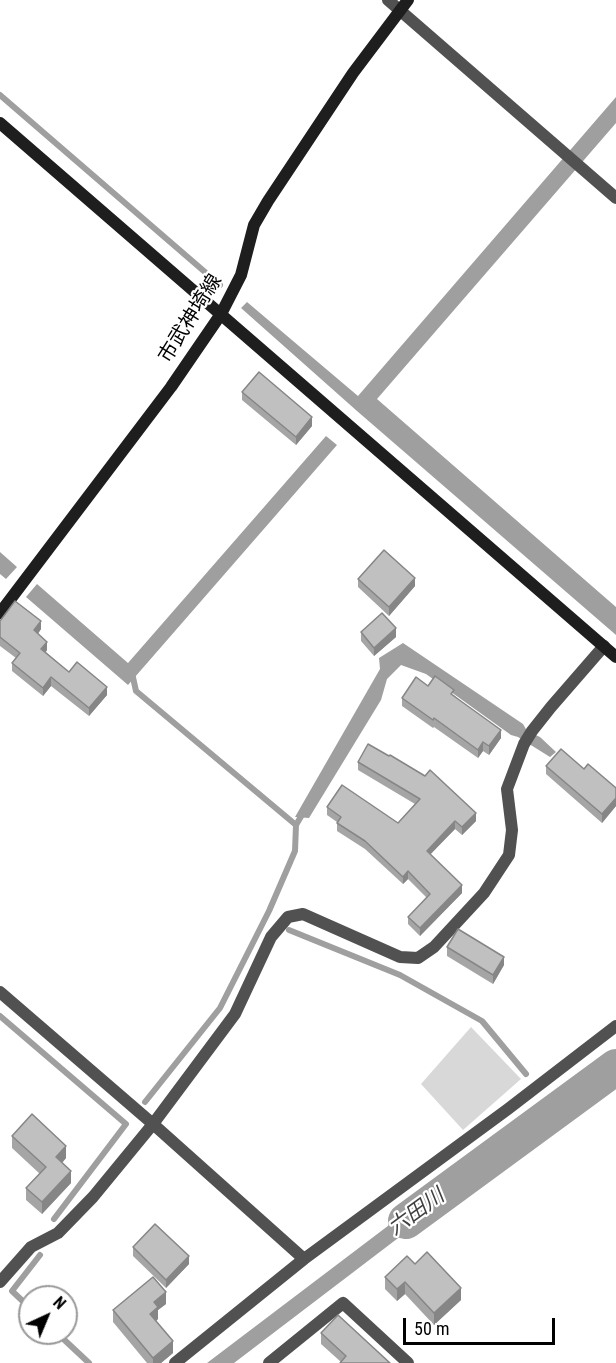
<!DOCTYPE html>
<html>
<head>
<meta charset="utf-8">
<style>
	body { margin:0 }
	#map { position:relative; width:616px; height:1363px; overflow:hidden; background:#fff; font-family:"Roboto Condensed",sans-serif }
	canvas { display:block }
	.north { position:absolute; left:18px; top:1285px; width:60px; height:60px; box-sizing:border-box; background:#fff; border:2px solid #999; border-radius:50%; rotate:44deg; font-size:16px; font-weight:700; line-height:24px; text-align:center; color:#000 }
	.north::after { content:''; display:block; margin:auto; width:21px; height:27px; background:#000; clip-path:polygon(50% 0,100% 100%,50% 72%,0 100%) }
	.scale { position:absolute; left:403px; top:1318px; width:152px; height:27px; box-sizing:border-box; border:3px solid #000; border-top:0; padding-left:8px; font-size:18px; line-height:21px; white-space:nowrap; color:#000; -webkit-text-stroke:4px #fff; paint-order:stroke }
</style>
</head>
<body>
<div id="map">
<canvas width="616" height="1363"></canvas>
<div class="north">N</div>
<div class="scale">50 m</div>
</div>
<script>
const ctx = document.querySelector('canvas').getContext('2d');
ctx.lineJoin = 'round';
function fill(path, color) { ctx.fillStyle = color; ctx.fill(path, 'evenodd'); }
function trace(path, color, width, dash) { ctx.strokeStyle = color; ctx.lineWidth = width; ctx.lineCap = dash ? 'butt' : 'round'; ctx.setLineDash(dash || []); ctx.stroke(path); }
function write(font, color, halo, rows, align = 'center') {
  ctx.font = font + ' "Roboto Condensed","Noto Sans JP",sans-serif'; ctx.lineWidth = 4.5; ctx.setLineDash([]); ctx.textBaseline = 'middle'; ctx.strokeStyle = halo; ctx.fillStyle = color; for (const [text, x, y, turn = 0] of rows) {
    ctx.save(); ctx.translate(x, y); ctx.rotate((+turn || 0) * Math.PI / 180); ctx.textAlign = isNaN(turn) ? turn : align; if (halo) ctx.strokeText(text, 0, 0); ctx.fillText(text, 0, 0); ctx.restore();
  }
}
const green = new Path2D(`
	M471,1027L521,1079L463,1130L421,1084Z`);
const water = new Path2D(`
	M616,97V123L377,399L616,607V635L357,411L241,308L247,302L358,396Z
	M326,436L337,445L128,685L26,597L37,584L128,663Z
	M0,552L17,567L6,579L0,574Z
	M403,643L523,724L527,731L540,737L556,752L550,757L518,737L511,735L426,674L401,665L387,679L381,700L309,818L295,817L380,669L379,658Z
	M438,1188L452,1197L234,1363H207Z`);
const stream = new Path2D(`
	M0,95L220,285
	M132,673L136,691L296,825
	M289,930L400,975L482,1021L526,1074
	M0,1016L126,1124L54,1219
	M145,1102L220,1008L269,911L295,851L296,825L303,813
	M30,1308L12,1291L40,1255
	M57,1333L89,1363`);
const river = new Path2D(`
	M406,1221L616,1067`);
const street = new Path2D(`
	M388,0L616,198
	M0,992L153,1124L304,1259L175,1363
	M304,1259L508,1109L616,1026
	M0,1282L31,1247L58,1233L93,1197L153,1124L235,1014L271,937L288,917L303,914L400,957L418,958L434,947L484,893L509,855L512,830L507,789L524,744L532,731L551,707L604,646
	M269,1363L343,1303L408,1363`);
const secondary = new Path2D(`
	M0,123L616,657
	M0,613L171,387L221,314L241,275L254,225L268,201L353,73L408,0`);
const wall = new Path2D(`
	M242,392L312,426L296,445L242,400Z
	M358,579L415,586L389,616L358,587Z
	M0,621L41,629L38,634L47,650L46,652L69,672L107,695L89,716L51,686L43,696L12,671V663L16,658L0,646Z
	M361,632L396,637L374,656L361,641Z
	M428,686L454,695L501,738L489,755L483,751L478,758L434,727L433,728L402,706V698Z
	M358,762L476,821L462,835L455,829L430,854L462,893L420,936L408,924V917L427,898L408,879L403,884L365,849L337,831V822L327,815V807L398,823L415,804L358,770Z
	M546,766L584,769L616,788V806L602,823L546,774Z
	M447,947L504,965L493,984L447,956Z
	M12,1136L66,1158L62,1163L71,1183L42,1214L26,1200V1188L40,1174L12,1148Z
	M133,1247L189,1264L166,1288L133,1256Z
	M415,1264L461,1300L434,1325L405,1294L397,1301L385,1289V1277Z
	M166,1304L158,1310V1319L156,1321L173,1353L161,1363H147L113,1322V1310Z
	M321,1333L390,1363L341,1362L321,1344Z`);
const shadedWall = new Path2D(`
	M312,417V426L296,445V437Z
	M415,578V586L389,616V607Z
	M41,621V629L34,639V630Z
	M396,628V637L374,656V648Z
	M47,642V650L41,657V649Z
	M51,677V686L43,696V688Z
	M107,687V695L89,716V708Z
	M501,730V738L489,755V746Z
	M483,742V751L478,758V750Z
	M616,798V806L602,823V814Z
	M476,813V821L462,835V827Z
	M455,821V829L427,858V851Z
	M408,871V879L403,884V877Z
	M462,885V893L420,936V928Z
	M504,957V965L493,984V975Z
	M66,1146V1158L56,1170V1157Z
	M71,1171V1183L42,1214V1202Z
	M189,1256V1264L166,1288V1280Z
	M405,1282V1294L397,1301V1289Z
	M461,1288V1300L434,1325V1313Z
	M166,1292V1304L158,1310V1319L150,1326V1314L154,1302Z
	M173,1341V1353L161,1363H153V1358Z`);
const building = new Path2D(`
	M259,372L312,417L296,437L242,392Z
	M384,550L415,578L389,607L358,579Z
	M15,601L41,621L34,630L47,642L41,649L69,672L77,662L107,687L89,708L51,677L43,688L12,663L20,653L0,637V621Z
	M382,613L396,628L374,648L361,632Z
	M435,676L454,690L451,694L501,730L489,746L483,742L478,750L434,718L433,720L402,698L416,677L428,686Z
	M368,744L389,756L390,755L425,776L430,770L476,813L462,827L455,821L427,851L462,885L420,928L408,917L430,894L408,871L403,877L365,841L337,823L341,817L327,807L342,785L398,823L420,799L358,762Z
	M561,749L584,769L588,764L616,788V798L602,814L546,766Z
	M458,929L504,957L493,975L447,947Z
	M32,1114L66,1146L56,1157L71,1171L42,1202L26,1188L46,1167L12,1136Z
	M155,1224L189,1256L166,1280L133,1247Z
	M427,1252L461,1288L434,1313L405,1282L397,1289L385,1277L407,1256L415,1264Z
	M153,1277L166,1292L154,1302L158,1307L150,1314L173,1341L153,1358L113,1310Z
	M338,1315L390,1363H340L346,1356L321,1333Z`);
const streetNames = [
	["市武神埼線",191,319,-58]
];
const waterNames = [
	["六田川",417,1213,-36]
];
fill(green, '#d8d8d8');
fill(water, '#9f9f9f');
trace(stream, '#9f9f9f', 6);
trace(river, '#9f9f9f', 36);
trace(street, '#515151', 12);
trace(secondary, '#1e1e1e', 12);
fill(wall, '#a5a5a5');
fill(shadedWall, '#868686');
fill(building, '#c0c0c0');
trace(building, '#868686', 1.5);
write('20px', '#000', '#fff', streetNames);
write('italic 21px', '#404040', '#fff', waterNames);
</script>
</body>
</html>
